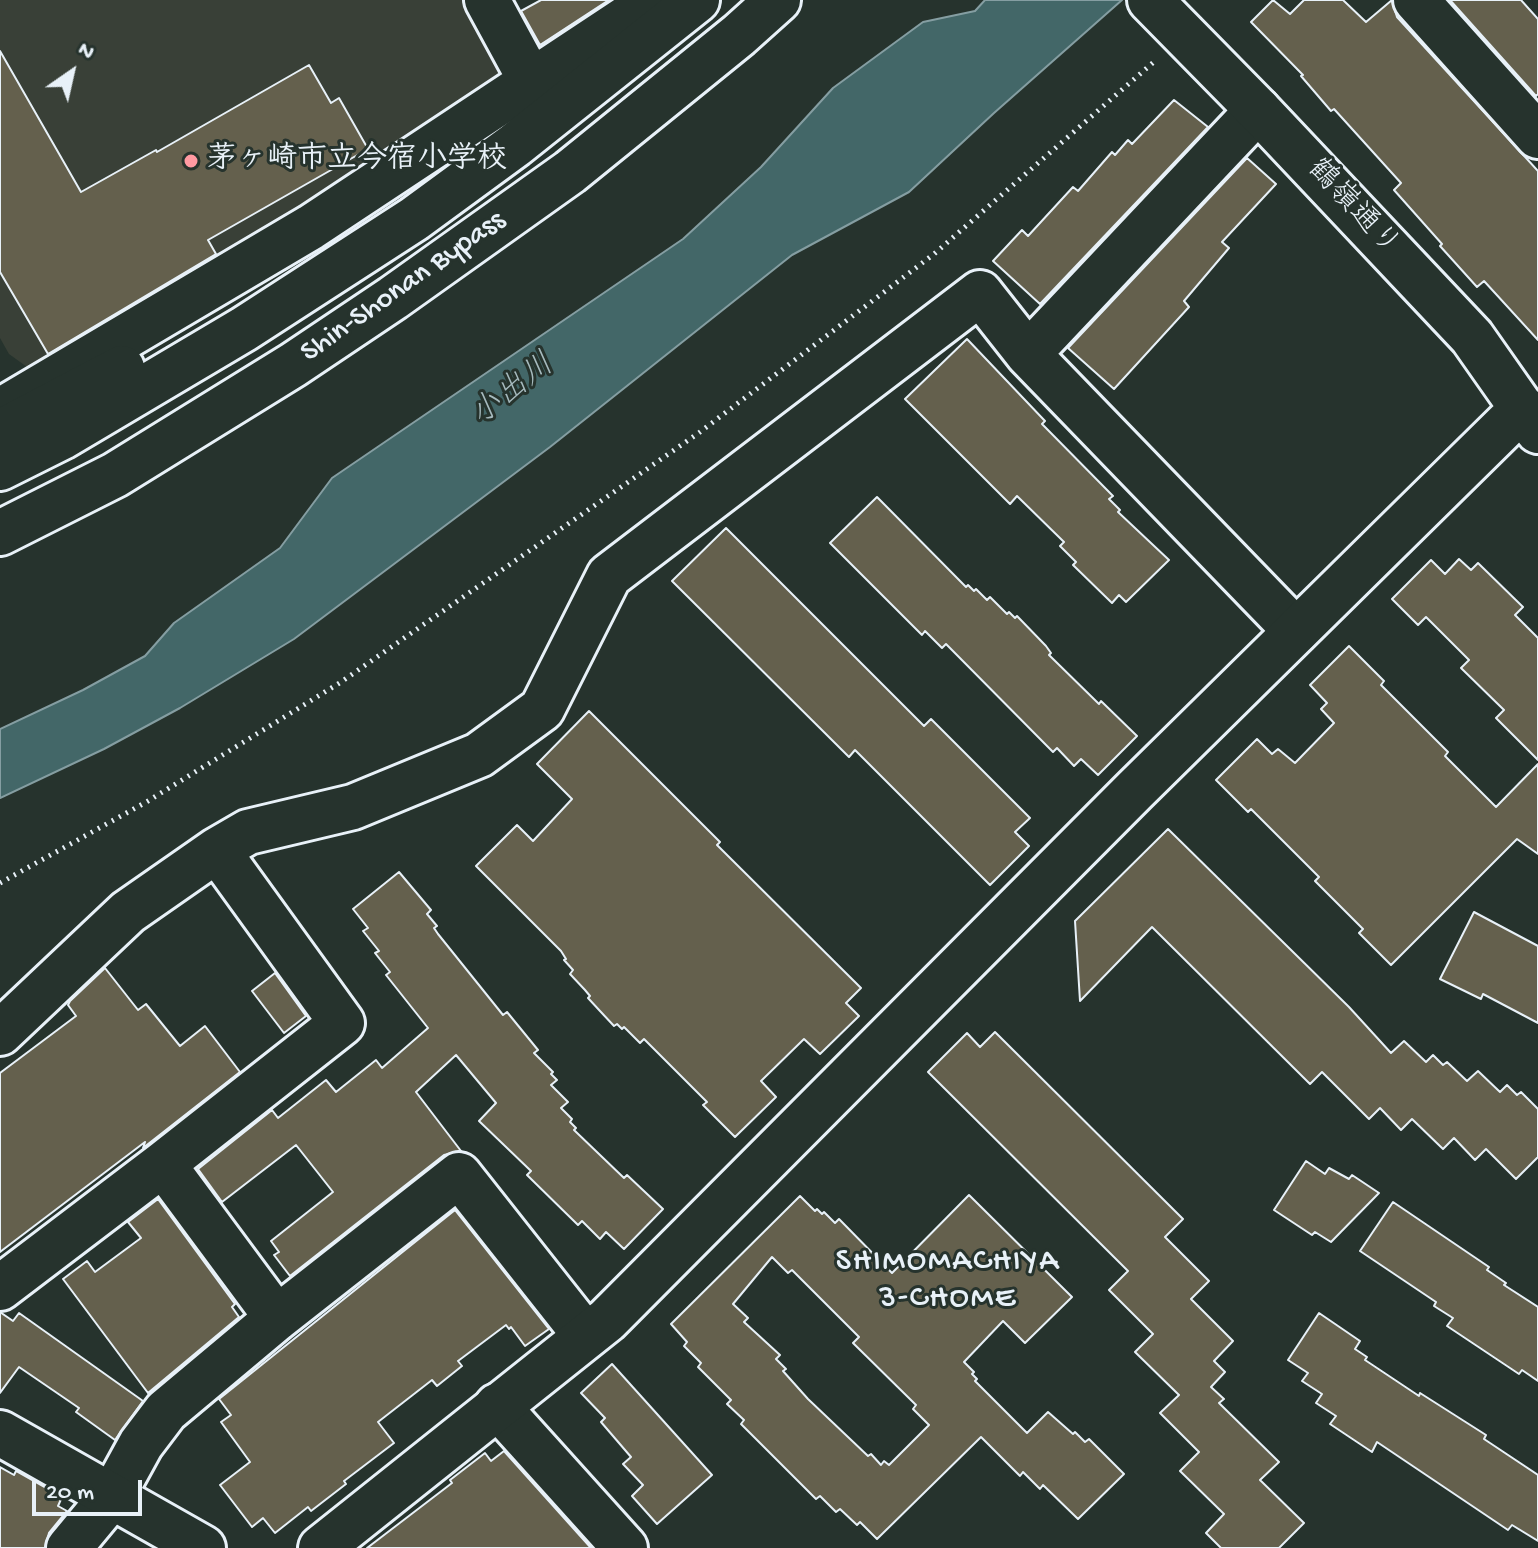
<!DOCTYPE html>
<html>
<head>
<meta charset="utf-8">
<style>
	body { margin:0 }
	#map { position:relative; width:1538px; height:1548px; overflow:hidden; background:#26332d; font-family:"Gochi Hand",sans-serif }
	canvas { display:block }
	.north { position:absolute; left:32px; top:32px; width:80px; height:80px; -webkit-text-stroke:6px #26332d; paint-order:stroke; rotate:34deg; font-size:22px; font-weight:700; line-height:32px; text-align:center; color:#e8f1f8 }
	.north::after { content:''; display:block; margin:auto; width:28px; height:36px; background:#e8f1f8; clip-path:polygon(50% 0,100% 100%,50% 72%,0 100%) }
	.scale { position:absolute; left:32px; top:1480px; width:110px; height:36px; box-sizing:border-box; border:4px solid #e8f1f8; border-top:0; padding-left:10px; font-size:24px; line-height:28px; white-space:nowrap; color:#e8f1f8; -webkit-text-stroke:6px #26332d; paint-order:stroke }
</style>
</head>
<body>
<div id="map">
<canvas width="1538" height="1548"></canvas>
<div class="north">N</div>
<div class="scale">20 m</div>
</div>
<script>
const ctx = document.querySelector('canvas').getContext('2d');
ctx.lineJoin = 'round';
function fill(path, color) { ctx.fillStyle = color; ctx.fill(path, 'evenodd'); }
function trace(path, color, width, dash) { ctx.strokeStyle = color; ctx.lineWidth = width; ctx.lineCap = dash ? 'butt' : 'round'; ctx.setLineDash(dash || []); ctx.stroke(path); }
function write(font, color, halo, rows, align = 'center') {
  ctx.font = font + ' "Gochi Hand","Klee One",sans-serif'; ctx.lineWidth = 6; ctx.setLineDash([]); ctx.textBaseline = 'middle'; ctx.strokeStyle = halo; ctx.fillStyle = color; for (const [text, x, y, turn = 0] of rows) {
    ctx.save(); ctx.translate(x, y); ctx.rotate((+turn || 0) * Math.PI / 180); ctx.textAlign = isNaN(turn) ? turn : align; if (halo) ctx.strokeText(text, 0, 0); ctx.fillText(text, 0, 0); ctx.restore();
  }
}
const built = new Path2D(`
	M0,0H469L512,76L252,246L34,372L9,354L0,338Z`);
const water = new Path2D(`
	M985,0H1122L994,113L909,192L792,255L550,447L294,639L180,708L104,749L0,798V729L83,690L145,656L174,623L280,548L332,478L683,239L761,167L833,88L923,22L975,11Z`);
const building = new Path2D(`
	M541,0H609L540,45L521,11Z
	M1273,0L1290,14L1304,0H1343L1366,22L1392,0L1397,17L1538,171V340L1484,281L1477,287L1440,246L1442,244L1394,190L1401,183L1334,109L1331,111L1301,76L1303,75L1251,22Z
	M1450,0H1521L1538,19V94L1536,96Z
	M0,51L81,192L156,150L157,152L309,65L331,103L339,98L368,149L208,240L216,254L48,354L0,272Z
	M1174,100L1208,127L1040,304L993,261L1022,230L1028,236L1073,187L1078,191L1112,152L1115,155L1128,140L1132,144Z
	M1247,158L1276,184L1222,242L1229,248L1184,301L1189,307L1114,389L1068,348Z
	M967,339L1045,421L1042,424L1113,496L1109,499L1120,510L1118,512L1169,560L1126,602L1119,595L1112,603L1073,565L1076,562L1060,546L1064,542L1017,496L1010,504L905,399Z
	M877,497L966,587L968,585L974,591L976,589L987,600L990,597L1007,614L1009,612L1015,618L1017,616L1046,646L1051,653L1049,655L1099,704L1101,701L1137,736L1098,775L1081,759L1074,766L1057,748L1053,752L946,644L942,648L925,631L922,635L830,543Z
	M726,528L924,726L931,719L1030,818L1015,832L1029,846L990,885L855,750L849,757L672,581Z
	M1459,559L1471,570L1478,563L1523,607L1515,615L1538,638V760L1496,718L1504,710L1461,668L1469,660L1426,617L1418,625L1392,599L1431,560L1445,574Z
	M1349,646L1384,681L1381,685L1448,752L1445,756L1496,807L1538,764V854L1517,839L1391,965L1359,933L1363,929L1315,881L1319,877L1251,809L1248,812L1216,780L1257,739L1272,754L1278,749L1295,763L1334,723L1321,709L1327,703L1310,685Z
	M589,711L720,842L717,845L861,988L846,1003L859,1016L820,1054L804,1039L761,1081L776,1097L735,1137L703,1105L707,1102L644,1039L640,1043L624,1027L622,1029L617,1024L614,1026L600,1011L588,998L590,996L585,990L570,974L573,970L564,960L566,959L561,951L476,866L517,825L533,841L572,799L537,764Z
	M1168,829L1349,1007L1391,1053L1404,1041L1426,1062L1433,1055L1443,1065L1447,1062L1467,1081L1478,1071L1500,1092L1507,1085L1517,1095L1521,1092L1538,1109V1157L1516,1179L1486,1149L1475,1160L1454,1138L1443,1149L1412,1119L1401,1130L1380,1108L1369,1119L1322,1072L1310,1084L1152,927L1080,1001L1075,921Z
	M399,872L431,910L427,914L437,926L434,928L438,934L503,1015L507,1012L538,1050L534,1053L553,1072L551,1074L557,1080L551,1085L568,1102L561,1108L572,1119L570,1122L576,1128L574,1130L624,1178L627,1175L663,1209L624,1249L606,1232L600,1239L582,1221L578,1225L527,1175L531,1171L479,1121L496,1103L456,1055L416,1092L461,1151L444,1155L290,1276L274,1255L279,1252L271,1241L333,1192L296,1145L222,1202L198,1169L272,1110L278,1118L326,1080L336,1092L376,1060L382,1068L428,1028L386,975L390,972L375,953L379,951L363,931L368,928L353,909Z
	M1474,912L1538,946V1023L1483,994L1481,999L1440,979Z
	M105,968L138,1010L146,1004L180,1046L205,1026L240,1072L143,1148L145,1142L0,1252V1073L76,1016L68,1005L70,1001Z
	M275,973L306,1016L284,1033L252,991Z
	M995,1032L1183,1219L1165,1237L1209,1281L1191,1299L1233,1341L1214,1361L1225,1372L1211,1387L1224,1399L1219,1403L1279,1462L1260,1480L1304,1523L1279,1548H1221L1206,1533L1224,1514L1180,1471L1199,1452L1160,1413L1179,1395L1135,1352L1153,1334L1109,1290L1128,1271L928,1072L967,1033L980,1047Z
	M1306,1161L1325,1174L1329,1168L1349,1179L1352,1175L1379,1193L1331,1242L1315,1232L1312,1235L1274,1210Z
	M969,1195L1072,1297L1025,1343L1003,1321L964,1362L974,1372L972,1374L977,1379L975,1381L1027,1433L1048,1412L1073,1434L1075,1432L1085,1442L1089,1439L1124,1474L1078,1519L1043,1485L1040,1489L1023,1472L1020,1476L981,1437L877,1539L860,1522L857,1525L840,1509L836,1512L820,1496L816,1499L741,1424L744,1420L727,1404L731,1400L698,1367L701,1363L684,1346L687,1342L671,1324L800,1196L815,1211L817,1209L822,1214L824,1212L835,1223L839,1219L892,1273ZM772,1257L788,1273L792,1270L859,1337L853,1343L916,1405L913,1409L929,1425L889,1465L884,1461L881,1465L871,1454L868,1456L808,1399L783,1371L786,1369L776,1359L780,1355L744,1322L748,1318L733,1304Z
	M158,1199L235,1304L232,1307L239,1317L148,1393L63,1279L87,1261L95,1272L141,1238L128,1222Z
	M1393,1202L1489,1267L1487,1270L1506,1283L1504,1285L1538,1307V1381L1522,1370L1519,1374L1447,1326L1453,1318L1434,1306L1436,1302L1360,1251Z
	M455,1210L549,1329L525,1346L511,1327L509,1329L506,1325L458,1361L462,1366L437,1386L432,1380L378,1422L394,1443L344,1481L346,1484L311,1511L308,1507L275,1533L263,1518L252,1527L220,1485L250,1462L221,1422L231,1415L219,1399Z
	M0,1312L13,1321L19,1313L143,1401L115,1440L76,1412L79,1408L19,1367L0,1393Z
	M1319,1313L1360,1341L1355,1349L1367,1357L1365,1360L1419,1396L1420,1393L1486,1435L1484,1439L1538,1475V1541L1512,1525L1508,1530L1377,1442L1372,1452L1330,1424L1336,1416L1316,1403L1322,1394L1302,1381L1308,1373L1288,1360Z
	M612,1364L712,1475L657,1524L632,1496L643,1485L623,1464L631,1457L601,1422L605,1418L581,1393Z
	M504,1451L591,1548H367L452,1483L450,1480L485,1453L491,1461Z
	M0,1467L14,1475L16,1471L62,1497L58,1506L67,1511L49,1533L45,1548H0Z`);
const path = new Path2D(`
	M0,883L148,801L341,682L700,432L934,254L1156,60`);
const minor = new Path2D(`
	M487,0L531,81
	M1416,0L1538,136
	M1028,354L1258,110
	M5,408L311,227L642,8L662,0
	M0,1033L128,912L217,850L248,832L353,807L479,755L542,709L609,576L980,293L1028,354L1296,631
	M163,1164L277,1318
	M0,1288L163,1164L342,1023L217,850
	M497,1406L625,1548
	M69,1548L113,1495L141,1444L166,1411L277,1318L459,1175L586,1336`);
const tertiary = new Path2D(`
	M1150,0L1258,110L1472,337L1538,431
	M0,1433L203,1548
	M321,1548L607,1320L1135,790L1523,408`);
const motorway = new Path2D(`
	M0,432L122,368
	M0,468L62,437L244,329L414,219L515,145L697,0
	M0,533L115,475L293,365L393,298L570,172L739,35L778,0`);
const markers = [
	[191,161,8,"#ff9aa2"]
];
const poiNames = [
	["茅ヶ崎市立今宿小学校",207,161]
];
const streetNames = [
	["鶴嶺通り",1352,209,47],
	["Shin-Shonan Bypass",404,288,-35]
];
const waterNames = [
	["小出川",514,392,-38]
];
const neighbourhoodNames = [
	["SHIMOMACHIYA",948,1263],
	["3-CHOME",948,1300]
];
fill(built, '#394037');
fill(water, '#436768');
trace(water, '#859ea2', 2);
fill(building, '#64604d');
trace(building, '#e8f1f8', 2);
trace(minor, '#e8f1f8', 50);
trace(tertiary, '#e8f1f8', 50);
trace(motorway, '#e8f1f8', 50);
trace(path, '#e8f1f8', 5, [2, 6]);
trace(minor, '#26332d', 44);
trace(tertiary, '#26332d', 44);
trace(motorway, '#26332d', 44);
for (const [x, y, r, color] of markers) { const dot = new Path2D(); dot.arc(x, y, r, 0, 2 * Math.PI); ctx.fillStyle = color; ctx.fill(dot); trace(dot, '#26332d', 3); }
write('bold 30px', '#e8f1f8', '#26332d', poiNames, 'left');
write('30px', '#e8f1f8', '#26332d', streetNames);
write('italic 32px', '#a6babe', '#26332d', waterNames);
ctx.letterSpacing = '2px';
write('32px', '#e8f1f8', '#26332d', neighbourhoodNames);
ctx.letterSpacing = '0px';
</script>
</body>
</html>
